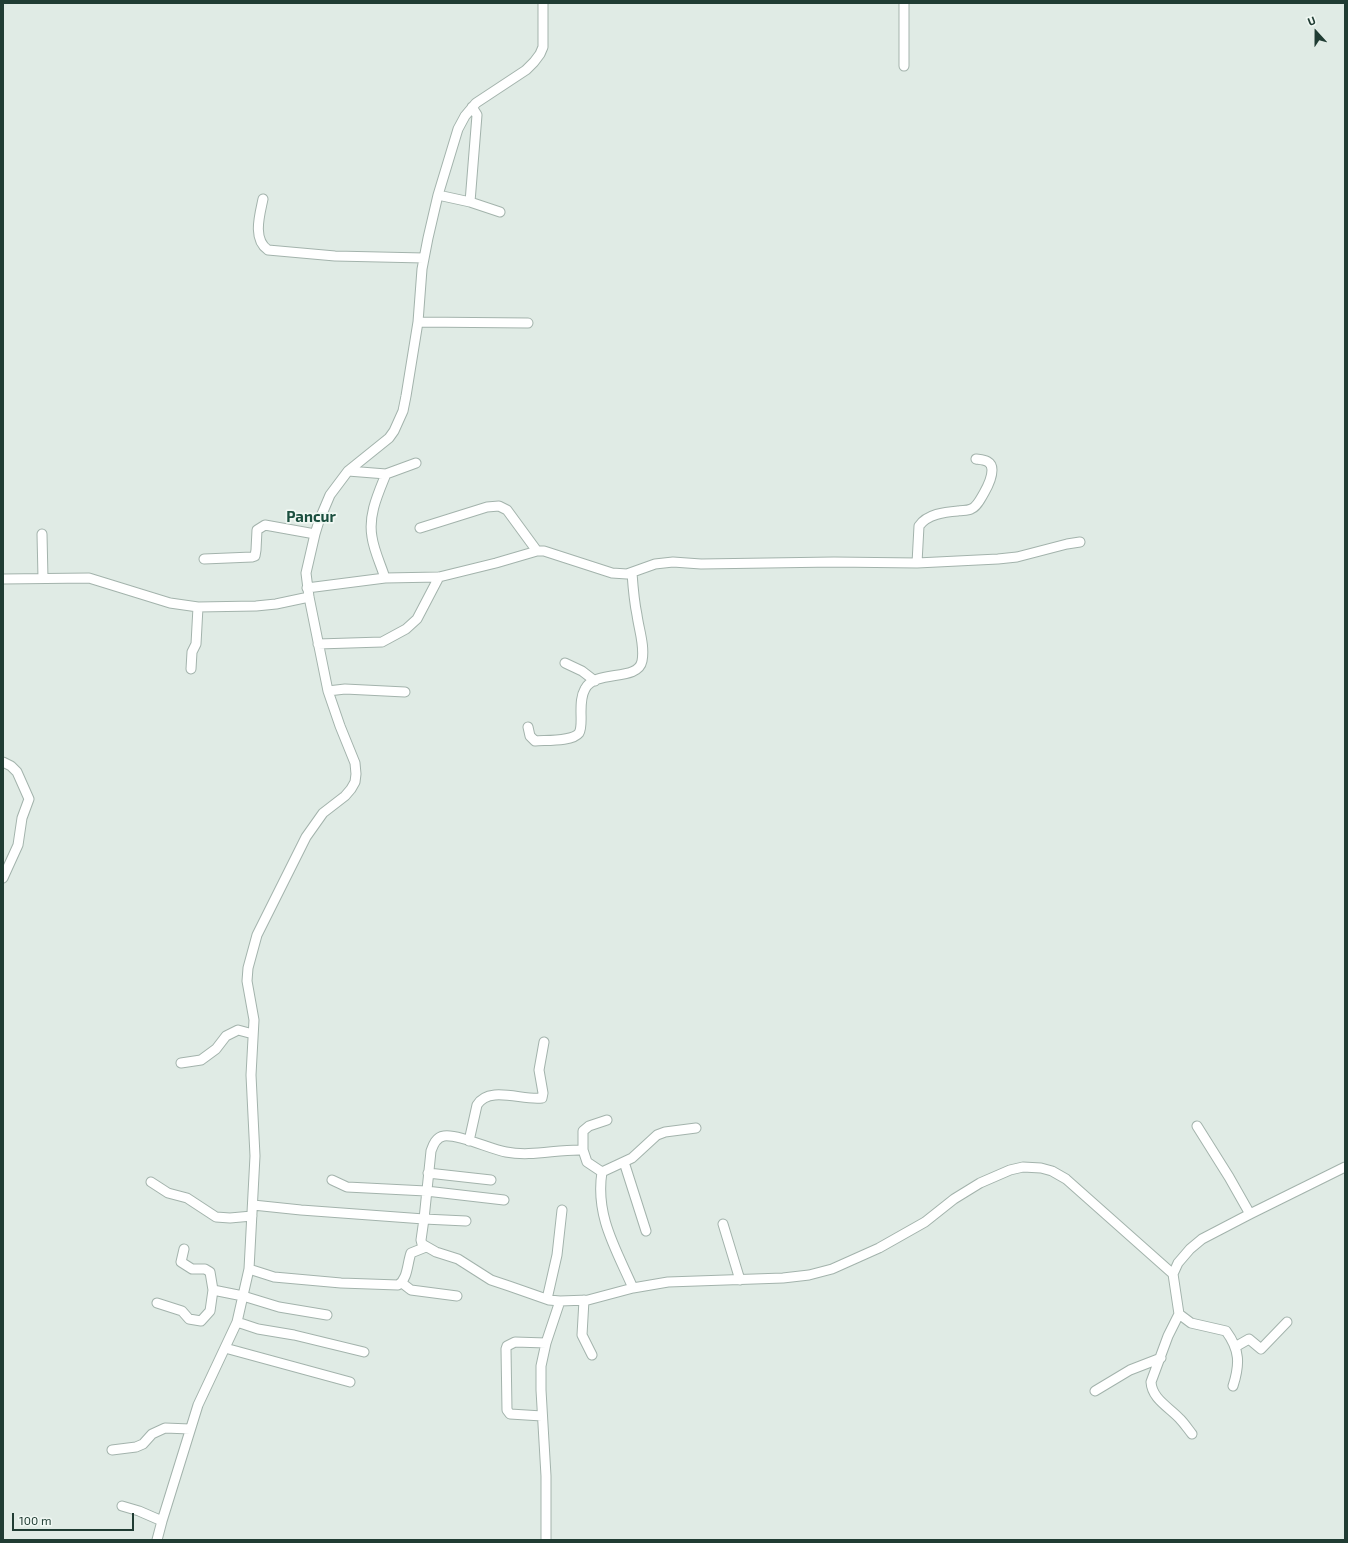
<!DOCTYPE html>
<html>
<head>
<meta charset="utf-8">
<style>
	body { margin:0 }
	#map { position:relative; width:1348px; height:1543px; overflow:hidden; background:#e0ebe5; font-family:"Exo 2",sans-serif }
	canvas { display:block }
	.frame { position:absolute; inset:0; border:4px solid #203c33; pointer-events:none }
	.north { position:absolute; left:1296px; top:12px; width:40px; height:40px; -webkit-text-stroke:3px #f0f8f3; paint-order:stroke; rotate:339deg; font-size:11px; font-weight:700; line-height:16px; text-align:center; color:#203c33 }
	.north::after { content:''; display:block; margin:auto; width:14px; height:18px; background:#203c33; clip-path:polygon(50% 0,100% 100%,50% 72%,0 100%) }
	.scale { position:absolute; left:12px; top:1513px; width:122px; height:18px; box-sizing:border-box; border:2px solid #203c33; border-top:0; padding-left:5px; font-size:12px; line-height:14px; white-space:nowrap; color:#203c33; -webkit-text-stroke:3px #f0f8f3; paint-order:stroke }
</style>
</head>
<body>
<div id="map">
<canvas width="1348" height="1543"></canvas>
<div class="frame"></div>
<div class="north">U</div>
<div class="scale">100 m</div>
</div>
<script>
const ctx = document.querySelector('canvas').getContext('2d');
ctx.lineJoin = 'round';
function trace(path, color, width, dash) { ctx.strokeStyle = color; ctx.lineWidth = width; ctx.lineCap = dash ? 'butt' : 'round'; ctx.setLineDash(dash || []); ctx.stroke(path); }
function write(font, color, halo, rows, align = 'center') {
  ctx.font = font + ' "Exo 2",sans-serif'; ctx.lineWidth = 3.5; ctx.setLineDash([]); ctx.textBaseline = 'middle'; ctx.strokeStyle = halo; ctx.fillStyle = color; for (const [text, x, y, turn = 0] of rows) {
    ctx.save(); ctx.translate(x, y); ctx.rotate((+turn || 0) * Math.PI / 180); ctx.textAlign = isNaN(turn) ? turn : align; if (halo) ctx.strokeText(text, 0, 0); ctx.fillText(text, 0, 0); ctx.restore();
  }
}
const street = new Path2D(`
	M904,3V66
	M438,195L470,202L477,115L472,107
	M263,199C260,214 252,239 268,250L335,256L424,258
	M470,202L500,212
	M418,322L528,323
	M348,471L386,474L416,463
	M420,528L487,507L499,506L507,510L537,551
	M42,534L43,578
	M204,559L252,557L255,556L256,550L257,530L265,525L315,534
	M917,563L919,526C927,514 945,512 958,511C962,510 967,511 971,509C977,507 981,498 984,493C988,486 992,478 992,470C992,460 983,460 976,459
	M385,578C381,565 374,551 372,537C368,515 378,494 386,474
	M3,579L89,578L170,603L198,607L256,606L276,604L309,597
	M307,588L385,578L439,577L496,563L537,551H544L612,573L627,574L655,564L673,562L701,564L834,562L917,563L998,559L1017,557L1067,544L1080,542
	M318,644L382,642L406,629L417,619L439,577
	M565,663L582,671L595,681
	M191,669L192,652L196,644L198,607
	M328,691L345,689L405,692
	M528,727L530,736L535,741C545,740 572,742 579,733C582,728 581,718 581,712C581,704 581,696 585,689C595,669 638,682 642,661C645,646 639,630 637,615C634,601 633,587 632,573
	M3,762L11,766L17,772L29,799L22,818L18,845L3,878
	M181,1063L201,1060L216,1049L226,1036L238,1030L253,1034
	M1197,1126L1229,1177L1250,1214
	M469,1141L477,1105C489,1085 523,1101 542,1098L543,1093L539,1070L544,1042
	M583,1150V1131L589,1126L607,1120
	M624,1162L646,1231
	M602,1172C595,1216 616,1249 633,1288
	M428,1173L491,1180
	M332,1180L347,1187L426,1191L504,1200
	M151,1182L168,1193L187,1198L216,1217L230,1218L252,1216
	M253,1205L301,1210L424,1219L431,1151C433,1145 436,1137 444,1136C459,1134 490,1149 506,1152C532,1157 557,1149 583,1150L587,1162L602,1172L632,1158L657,1135L665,1132L696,1128
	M466,1221L424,1219L421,1240L422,1244L436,1252L458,1259L491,1280L509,1286L549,1300L560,1301L588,1300L633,1288L668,1282L783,1278L809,1275L832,1269L879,1248L925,1222L954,1199L980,1183L1010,1170L1023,1167L1041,1168L1052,1171L1066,1179L1173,1274
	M723,1224L740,1280
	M184,1249L181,1262L192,1269H205L210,1272L213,1290L243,1296L279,1307L327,1315
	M249,1269L274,1277L341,1283L398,1285C408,1279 407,1264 411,1253L426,1247
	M402,1283L411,1290L457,1296
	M547,1299L557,1255L562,1210
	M584,1300L582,1335L592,1355
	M157,1303L182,1311L189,1319L201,1321L210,1311L213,1290
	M1179,1314L1168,1336L1151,1382C1152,1399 1169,1407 1180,1419C1184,1423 1188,1429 1192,1434
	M237,1322L258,1329L294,1335L364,1352
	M1235,1347L1249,1339L1261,1349L1287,1322
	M225,1348L350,1382
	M1233,1386C1240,1364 1240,1350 1226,1331L1191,1323L1179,1314L1173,1274L1178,1263L1190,1249L1202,1239L1250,1214L1345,1167
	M1095,1391L1130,1370L1161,1358
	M542,1416L510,1414L507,1410L506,1349L507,1346L515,1342L546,1343
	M112,1450L136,1447L143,1444L152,1434L165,1428L190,1429
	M122,1506L139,1511L162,1521
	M157,1540L162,1521L198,1405L237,1322L249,1269L255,1156L251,1075L254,1020L247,981L248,968L257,935L306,837L323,813L345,796L351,789L355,782L356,774L355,763L340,726L328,691L309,597L306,573L315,534L319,521L330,495L348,471L389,438L394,431L403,411L406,396L418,322L422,269L428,238L438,195L458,129L465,116L476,103L526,70L534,62L540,54L543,47V3
	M546,1540V1476L541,1390V1366L546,1343L560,1301`);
const quarterNames = [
	["Pancur",311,517]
];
trace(street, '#a3b3ac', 11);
trace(street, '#fff', 9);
write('bold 15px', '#1b4f3f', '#f0f8f3', quarterNames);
</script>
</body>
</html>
